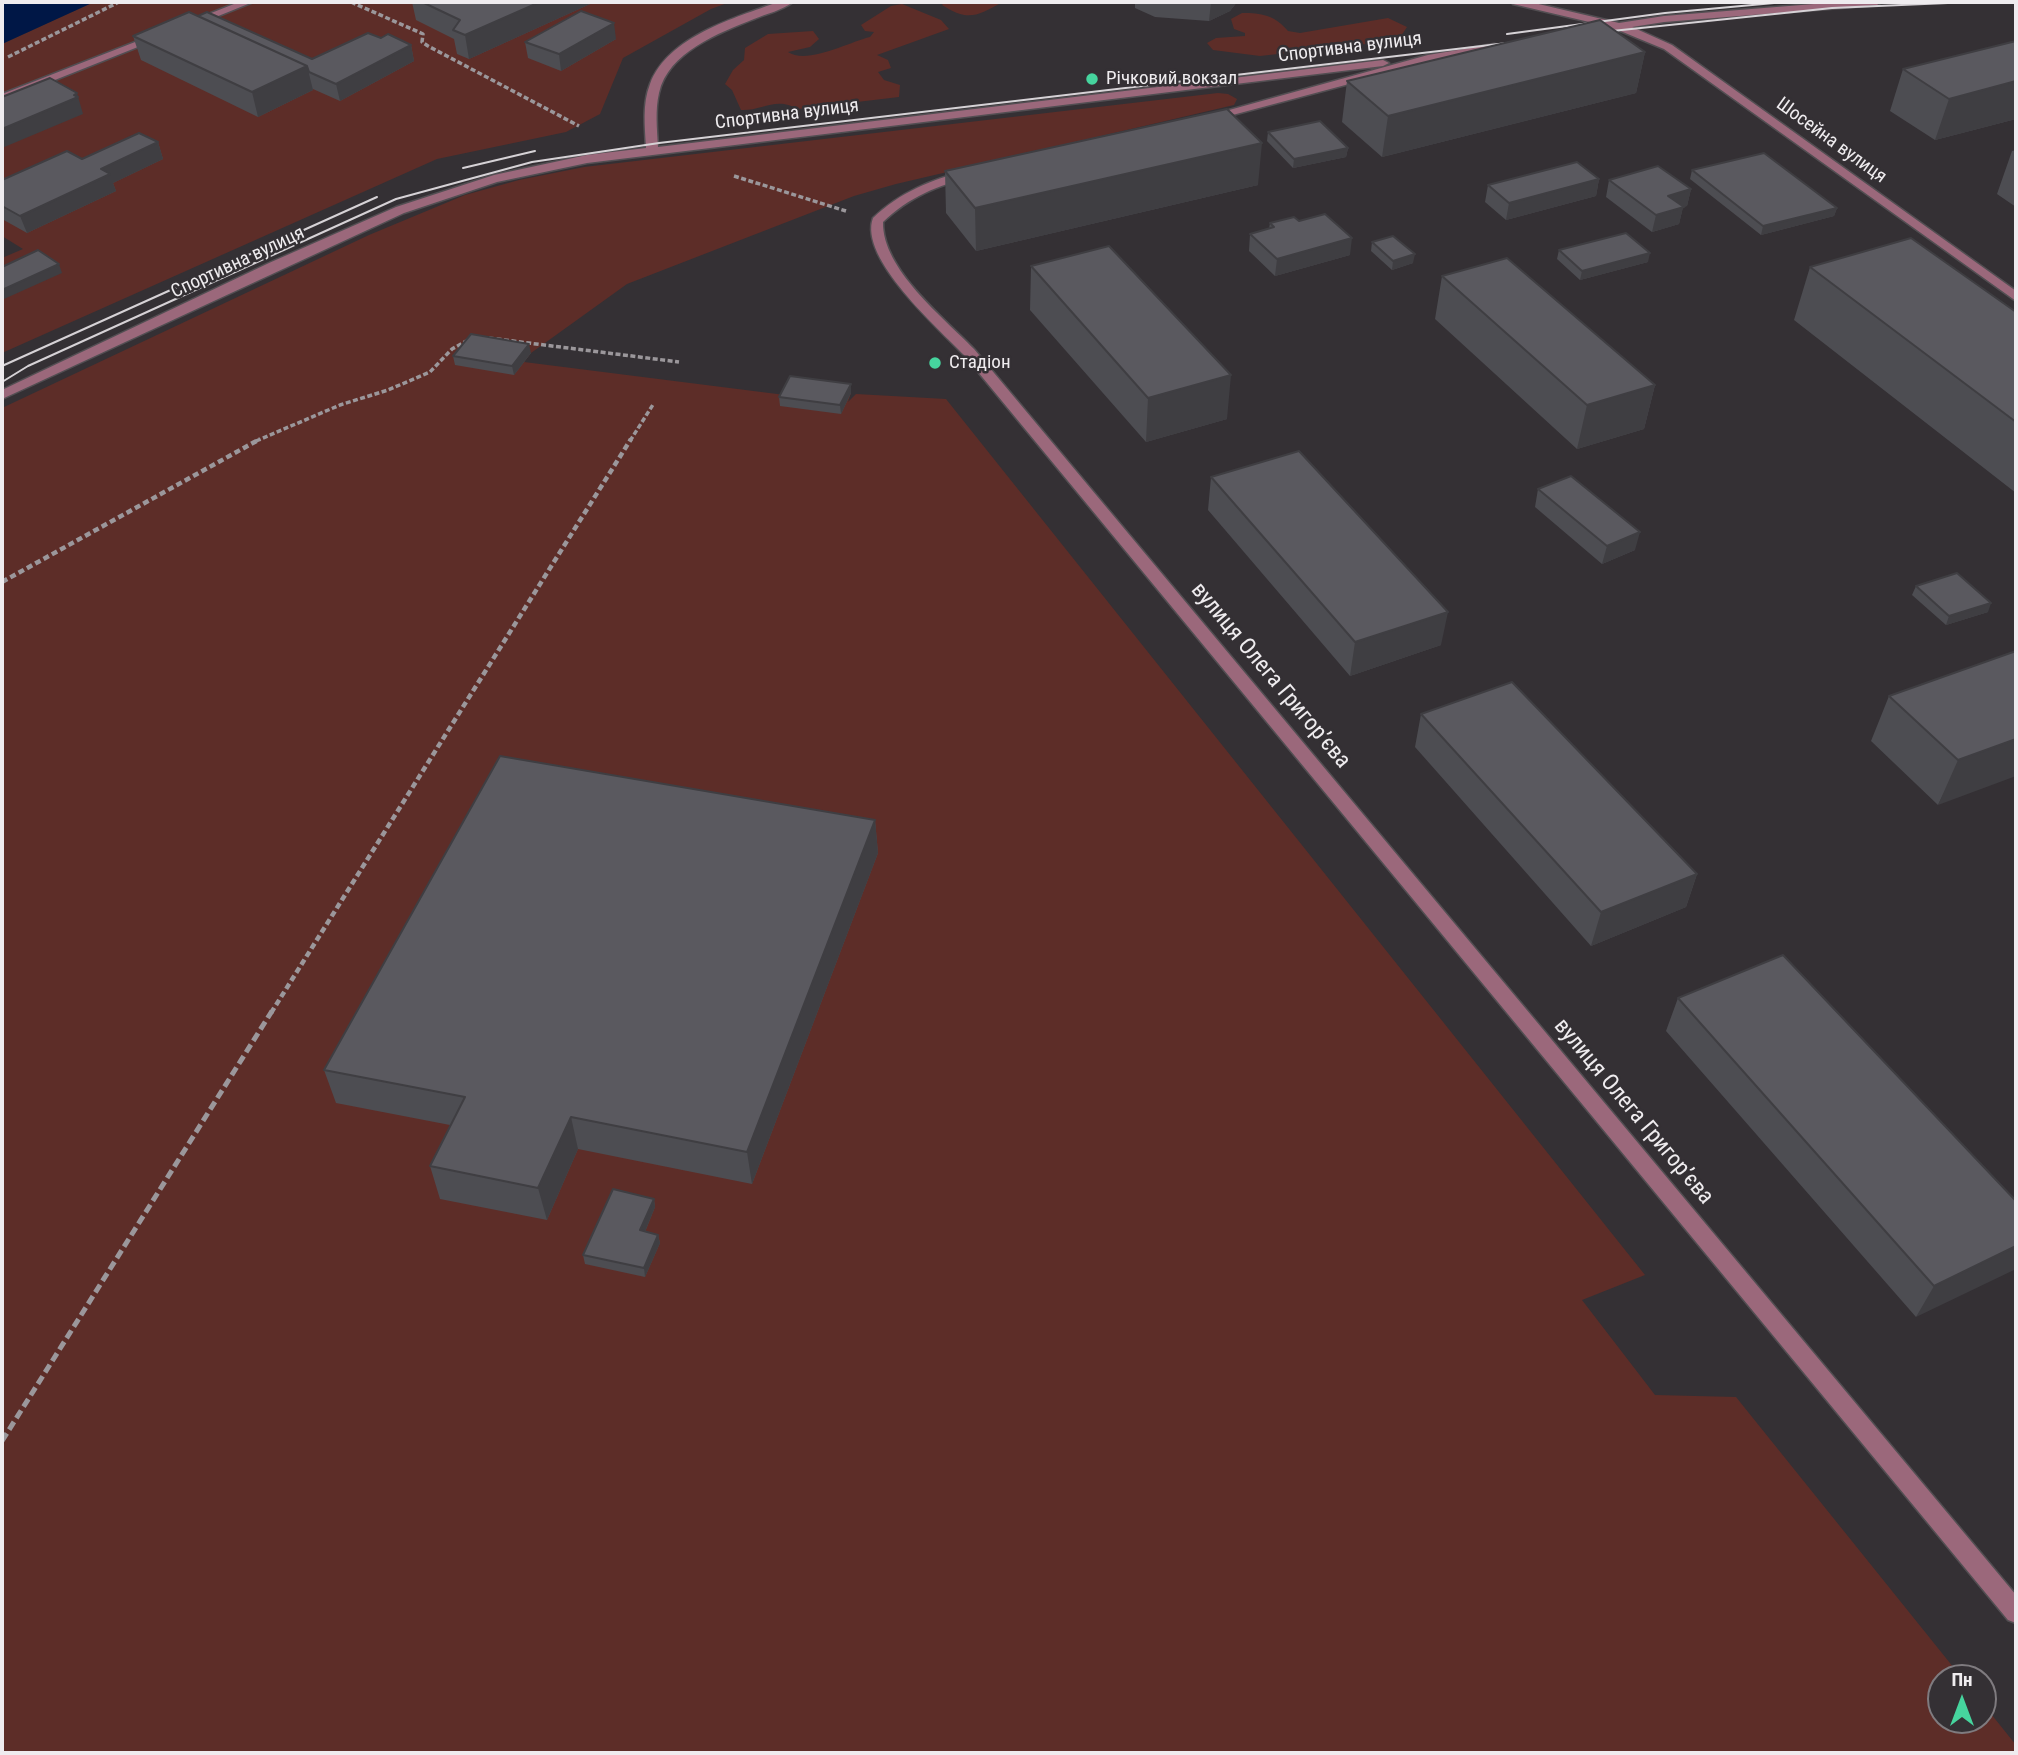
<!DOCTYPE html>
<html>
<head>
<meta charset="utf-8">
<style>
	body { margin:0 }
	#map { position:relative; width:2018px; height:1755px; overflow:hidden; background:#343034; font-family:"Roboto Condensed",sans-serif }
	canvas { display:block }
	.frame { position:absolute; inset:0; border:4px solid #efecef; pointer-events:none }
	.north { position:absolute; left:1927px; top:1664px; width:70px; height:70px; box-sizing:border-box; background:#343034; border:2px solid #7f7b7f; border-radius:50%; rotate:0deg; font-size:19px; font-weight:700; line-height:28px; text-align:center; color:#efecef }
	.north::after { content:''; display:block; margin:auto; width:24px; height:32px; background:#46d49e; clip-path:polygon(50% 0,100% 100%,50% 72%,0 100%) }
</style>
</head>
<body>
<div id="map">
<canvas width="2018" height="1755"></canvas>
<div class="frame"></div>
<div class="north">Пн</div>
</div>
<script>
const ctx = document.querySelector('canvas').getContext('2d');
ctx.lineJoin = 'round';
function fill(path, color) { ctx.fillStyle = color; ctx.fill(path, 'evenodd'); }
function trace(path, color, width, dash) { ctx.strokeStyle = color; ctx.lineWidth = width; ctx.lineCap = dash ? 'butt' : 'round'; ctx.setLineDash(dash || []); ctx.stroke(path); }
function write(font, color, halo, rows, align = 'center') {
  ctx.font = font + ' "Roboto Condensed",sans-serif'; ctx.lineWidth = 5; ctx.setLineDash([]); ctx.textBaseline = 'middle'; ctx.strokeStyle = halo; ctx.fillStyle = color; for (const [text, x, y, turn = 0] of rows) {
    ctx.save(); ctx.translate(x, y); ctx.rotate((+turn || 0) * Math.PI / 180); ctx.textAlign = isNaN(turn) ? turn : align; if (halo) ctx.strokeText(text, 0, 0); ctx.fillText(text, 0, 0); ctx.restore();
  }
}
const green = new Path2D(`
	M94,2H730L711,9L623,58L600,114L566,132L437,159L2,353V258L23,249L2,236V44Z
	M944,2H1003C976,16 969,22 942,5Z
	M902,4L941,20L949,29L877,55L888,60L891,68L878,72L884,80L900,85L899,97L798,109C776,96 762,111 741,110L732,90L725,84L733,70L744,60L745,48L768,34L813,31L819,39L810,47L788,52C807,65 849,42 870,37L874,32L865,31L861,25L891,6Z
	M1242,13C1261,13 1275,15 1288,31L1300,33L1388,18L1407,27L1401,36L1375,43L1260,56L1213,50L1207,43L1216,38L1245,36V33L1234,29L1231,19Z
	M1218,93L1228,94L1237,99L1234,105L896,184L854,196L627,284L531,353L524,362L785,395L791,385L851,393L848,402L856,394L946,399L1645,1275L1582,1300L1655,1395L1736,1397L1962,1678H1941V1720H1983V1704L2016,1745V1753H2V408L369,235L465,195L519,180L584,167Z`);
const water = new Path2D(`
	M2,2H94L2,44Z`);
const pathFar2 = new Path2D(`
	M351,2L423,34L422,42L428,46L579,126
	M8,57L119,2
	M734,176L846,211
	M489,338L679,362
	M256,441L340,405L388,390L430,372L452,349L468,340
	M630,441L654,403`);
const pathFar1 = new Path2D(`
	M2,582L260,439
	M271,1013L631,439`);
const path = new Path2D(`
	M2,1441L272,1011`);
const minor = new Path2D(`
	M239,2H253L196,25L186,23Z
	M778,2H793C783,10 766,14 754,19C719,33 668,52 659,93C655,110 657,129 658,147L1383,60L1389,63L1383,66L587,163L497,182L404,213L2,399V390L269,263L396,207L494,175L587,155L646,148C645,127 642,104 650,84C668,36 735,18 778,2Z
	M1512,2H1530L1619,23L1664,16L1839,2H1882L1877,5L1664,22L1632,27L1672,45L2016,291V301L1664,49L1618,30L1583,33V29L1602,25L1513,4Z
	M153,35L163,37L2,101V94Z
	M1494,44L1498,45V49L1443,59L1210,121L1204,117L1428,55Z
	M968,170L974,174L972,177C938,185 909,197 883,222C882,269 943,317 974,349L2016,1595V1623L2008,1620L964,355C939,329 858,258 873,218C900,192 931,180 968,170Z`);
const tram = new Path2D(`
	M1593,33L1832,8L1971,2
	M1507,34L1665,13L1785,2
	M463,168L535,151
	M2,366L377,197
	M2,382L28,366L396,199L532,162L659,143L1524,41`);
const wall = new Path2D(`
	M412,2H590V4L469,59L457,54L454,39L416,20Z
	M1122,2H1237L1230,11L1209,21L1155,17L1135,8V4L1122,3Z
	M198,16L312,59L381,38L411,45L414,61L340,101L313,89V90L258,117L141,60L133,36Z
	M616,39L561,71L528,58L525,42Z
	M2016,41V119L1935,140L1890,111L1903,69Z
	M1645,52L1636,93L1382,157L1342,122L1347,81Z
	M1268,132L1348,148L1346,157L1293,168L1267,141Z
	M158,142L163,159L113,183L116,191L27,233L2,219V180L82,159Z
	M2016,150V207L1997,194L2012,151Z
	M1692,170L1837,208L1834,216L1761,235L1690,179Z
	M945,171L1258,185L976,251L946,213Z
	M1599,179L1596,196L1506,220L1485,202L1488,185Z
	M1609,180L1691,189L1687,206L1683,207L1679,224L1652,232L1606,197Z
	M1270,223L1350,255L1275,276L1249,251L1250,234L1269,229Z
	M1372,242L1413,263L1392,270L1371,251Z
	M1559,250L1648,262L1580,280L1557,259Z
	M1031,266L1227,419L1146,442L1030,310Z
	M1810,267L2016,312V493L1794,320Z
	M1442,276L1655,385L1644,429L1577,449L1435,319Z
	M531,353L514,375L455,365L453,356Z
	M851,384V393L841,414L780,406L779,397Z
	M1211,477L1441,645L1350,676L1208,510Z
	M1538,489L1635,550L1602,564L1535,507Z
	M1916,586L1988,612L1946,625L1912,595Z
	M2016,651L1938,805L1871,741L1889,696Z
	M1421,714L1697,874L1686,907L1591,946L1415,747Z
	M875,820L878,853L752,1184L578,1149L547,1220L440,1199L430,1166L450,1125L336,1103L324,1070Z
	M1678,998L2016,1201L1916,1317L1666,1031Z
	M654,1199L655,1207L645,1232L658,1235L660,1243L645,1277L585,1264L583,1255Z`);
const shadedWall = new Path2D(`
	M540,2H590V4L469,59L465,35Z
	M1211,2H1237L1230,11L1209,21Z
	M614,23L616,39L561,71L559,54Z
	M411,45L414,61L340,101L336,84Z
	M1645,52L1636,93L1382,157L1388,116Z
	M307,66L313,90L258,117L252,92Z
	M2016,81V119L1935,140L1949,99Z
	M77,93L83,114L2,148V129Z
	M158,142L163,159L113,183L116,191L27,233L20,216L101,169Z
	M1262,143L1258,185L976,251L975,208Z
	M1348,148L1346,157L1293,168L1294,159Z
	M1599,179L1596,196L1506,220L1509,203Z
	M1691,189L1687,206L1683,207L1679,224L1652,232L1656,215L1668,196Z
	M1837,208L1834,216L1761,235L1763,226Z
	M1352,238L1350,255L1275,276L1277,259Z
	M1650,253L1648,262L1580,280L1582,271Z
	M1415,254L1413,263L1392,270L1393,261Z
	M59,264L62,273L4,299L2,290Z
	M529,344L531,353L514,375L512,366Z
	M1231,375L1227,419L1146,442L1148,398Z
	M851,384V393L841,414L840,405Z
	M1655,385L1644,429L1577,449L1587,405Z
	M1640,532L1635,550L1602,564L1607,546Z
	M1991,603L1988,612L1946,625L1949,616Z
	M1448,612L1441,645L1350,676L1355,642Z
	M2016,739V776L1938,805L1958,760Z
	M875,820L878,853L752,1184L747,1152Z
	M1697,874L1686,907L1591,946L1601,912Z
	M571,1117L578,1149L547,1220L538,1188Z
	M654,1199L655,1207L642,1239L640,1230Z
	M658,1235L660,1243L645,1277L644,1268Z
	M2016,1246V1269L1916,1317L1934,1286Z`);
const building = new Path2D(`
	M422,2H540L465,35L453,30L460,20Z
	M581,11L614,23L559,54L525,42Z
	M189,12L307,66L252,92L133,36Z
	M207,12L312,59L368,33L381,38L388,34L411,45L336,84L309,72L307,66L198,16Z
	M1600,20L1645,52L1388,116L1347,81Z
	M2016,41V81L1949,99L1903,69Z
	M50,78L77,93L74,95L78,97L2,129V97Z
	M1227,109L1262,143L975,208L945,171Z
	M1320,121L1348,148L1294,159L1268,132Z
	M139,133L158,142L101,169L110,174L20,216L2,206V180L67,151L82,159Z
	M1764,153L1837,208L1763,226L1692,170Z
	M1577,162L1599,179L1509,203L1488,185Z
	M1658,166L1691,189L1668,196L1684,207L1656,215L1609,180Z
	M1325,214L1352,238L1277,259L1250,234L1274,227L1270,223L1294,217L1299,221Z
	M1626,233L1650,253L1582,271L1559,250Z
	M1393,236L1415,254L1393,261L1372,242Z
	M1911,238L2016,312V422L1810,267Z
	M1109,246L1231,375L1148,398L1031,266Z
	M38,250L59,264L2,290V267Z
	M1507,258L1655,385L1587,405L1442,276Z
	M471,334L529,344L512,366L453,356Z
	M790,376L851,384L840,405L779,397Z
	M1299,451L1448,612L1355,642L1211,477Z
	M1571,476L1640,532L1607,546L1538,489Z
	M1957,573L1991,603L1949,616L1916,586Z
	M2016,651V739L1958,760L1889,696Z
	M1512,682L1697,874L1601,912L1421,714Z
	M500,756L875,820L747,1152L571,1117L538,1188L430,1166L465,1097L324,1070Z
	M1783,955L2016,1201V1246L1934,1286L1678,998Z
	M613,1189L654,1199L640,1230L658,1235L644,1268L583,1255Z`);
const markers = [
	[1092,79,7,"#46d49e"],
	[935,363,7,"#46d49e"]
];
const farStreetnames = [
	["Спортивна вулиця",1350,48,-7],
	["Спортивна вулиця",787,115,-7],
	["Шосейна вулиця",1831,141,36],
	["Спортивна вулиця",238,263,-25]
];
const farPoinames = [
	["Річковий вокзал",1106,79],
	["Стадіон",949,363]
];
const streetNames = [
	["вулиця Олега Григорʼєва",1270,676,50],
	["вулиця Олега Григорʼєва",1633,1112,50]
];
fill(green, '#5d2d28');
fill(water, '#001746');
trace(minor, '#524e52', 3);
trace(pathFar2, '#9b979b', 3.5, [5, 2.5]);
trace(pathFar1, '#9b979b', 4.5, [6, 3.5]);
trace(path, '#9b979b', 5, [9, 4.5]);
fill(minor, '#9b687b');
trace(tram, '#d6d2d6', 2);
fill(wall, '#4d4d52');
fill(shadedWall, '#3f3e42');
fill(building, '#5a595f');
trace(building, '#3f3e42', 2);
for (const [x, y, r, color] of markers) { const dot = new Path2D(); dot.arc(x, y, r, 0, 2 * Math.PI); ctx.fillStyle = color; ctx.fill(dot); trace(dot, '#343034', 2.5); }
write('19px', '#efecef', '#343034', farStreetnames);
write('19px', '#efecef', '#343034', farPoinames, 'left');
write('23px', '#efecef', '#343034', streetNames);
</script>
</body>
</html>
